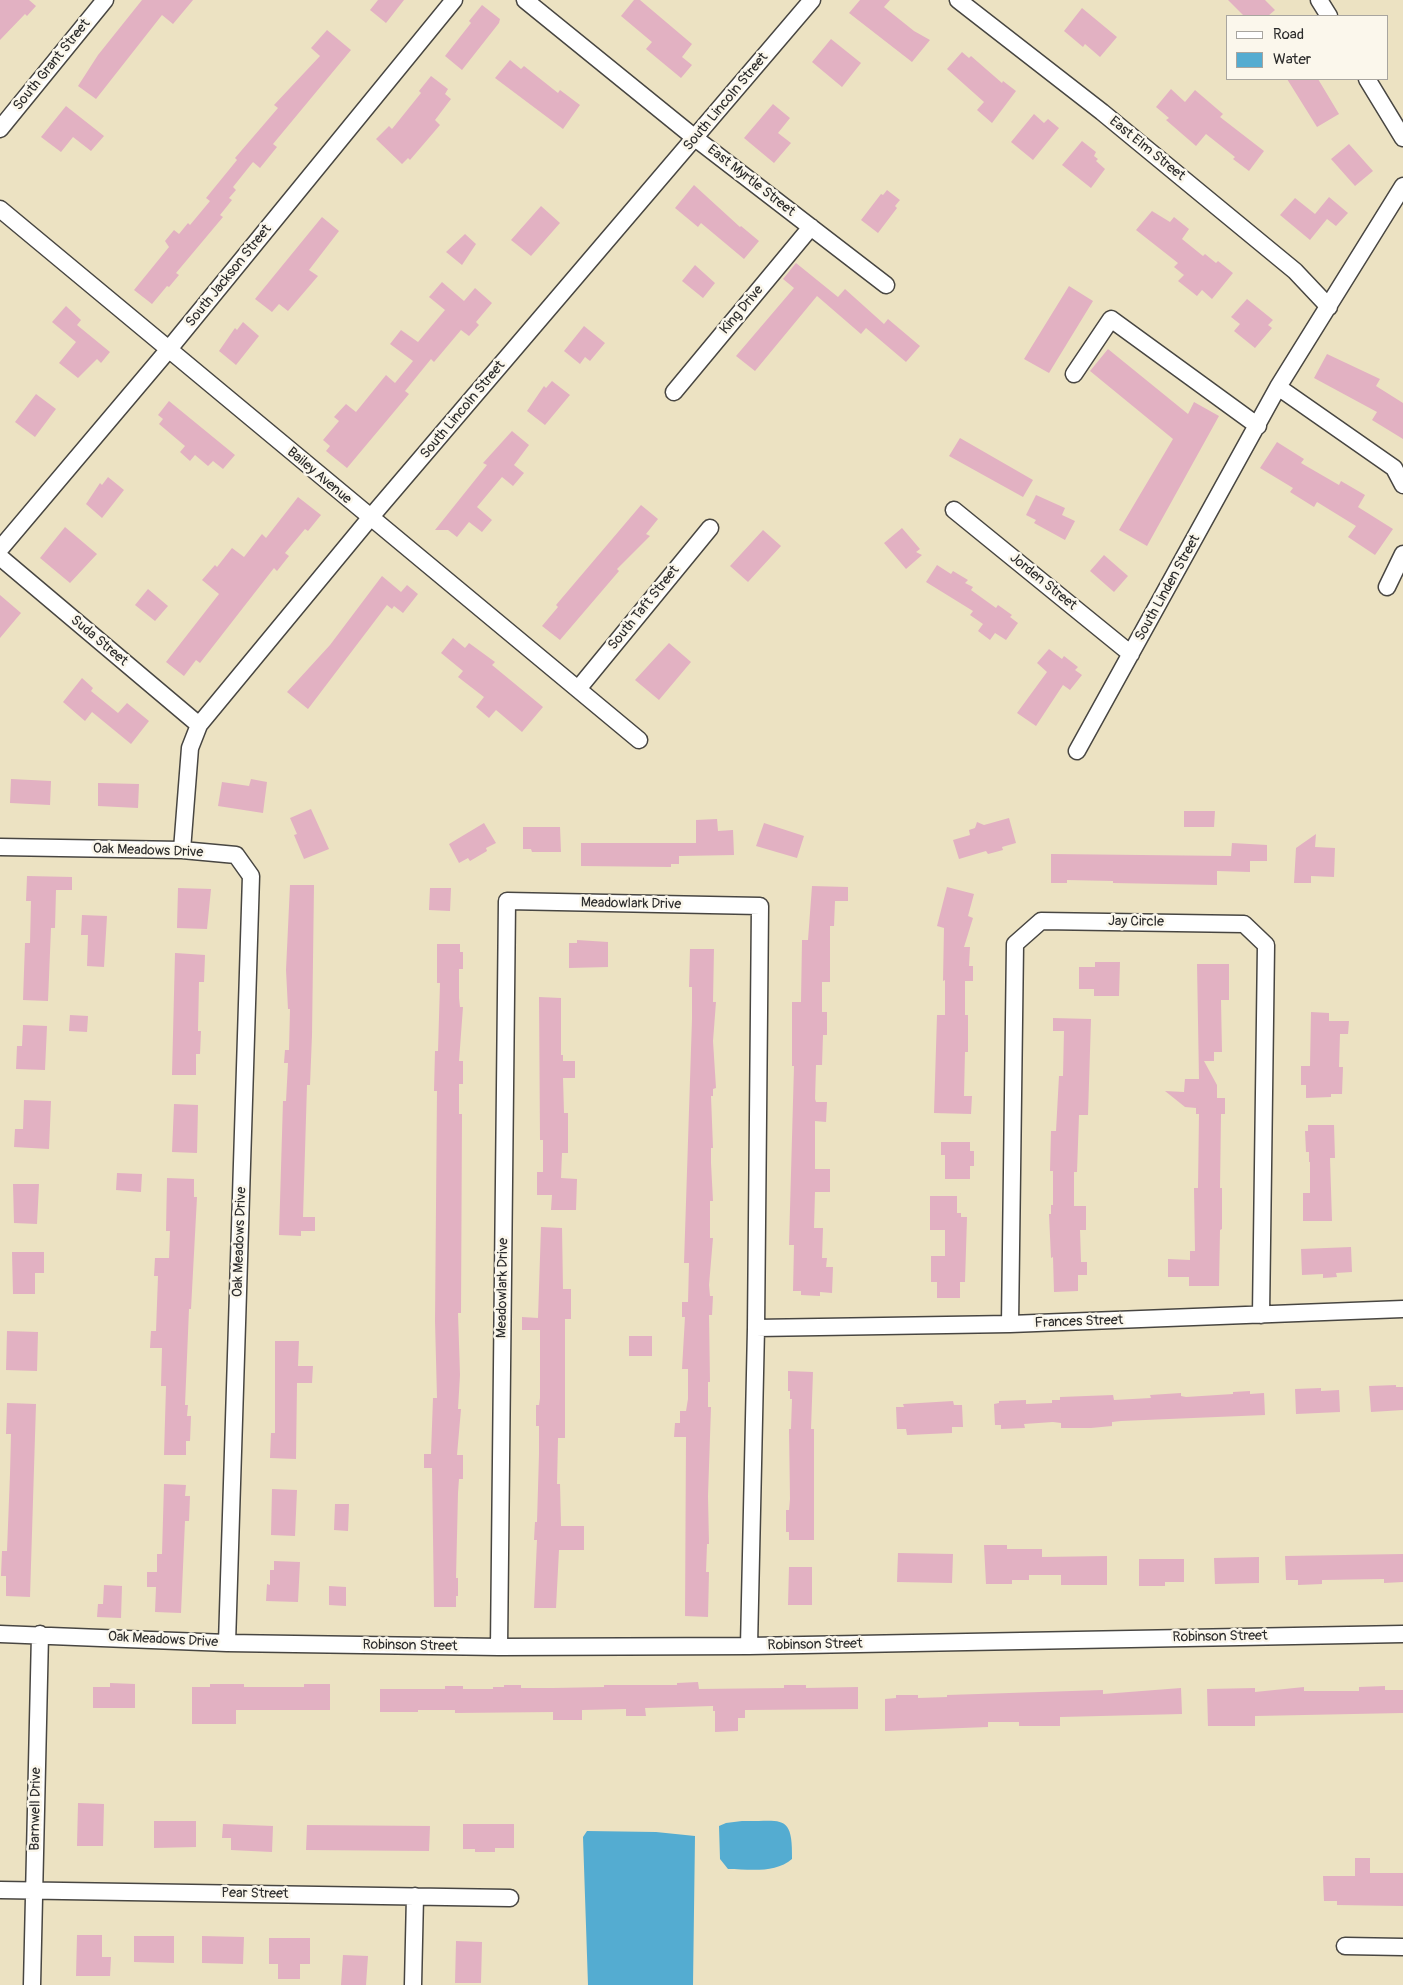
<!DOCTYPE html>
<html>
<head>
<meta charset="utf-8">
<style>
	body { margin:0 }
	#map { position:relative; width:1403px; height:1985px; overflow:hidden; background:#ece2c2; font-family:Pangolin,sans-serif }
	canvas { display:block }
	.legend { position:absolute; left:1226px; top:15px; width:162px; height:65px; box-sizing:border-box; background:#fbf7ec; border:1px solid #a8a59f; margin:0; padding:6px 9px; list-style:none; font-size:15px; color:#2b2b2b }
	.legend li { display:flex; align-items:center; gap:10px; height:25px }
	.legend b { width:25px; border:1px solid #a8a59f }
</style>
</head>
<body>
<div id="map">
<canvas width="1403" height="1985"></canvas>
<ul class="legend">
<li><b style="height:6px;background:#fff"></b>Road</li>
<li><b style="height:14px;background:#54acd1"></b>Water</li>
</ul>
</div>
<script>
const ctx = document.querySelector('canvas').getContext('2d');
ctx.lineJoin = 'round';
function fill(path, color) { ctx.fillStyle = color; ctx.fill(path, 'evenodd'); }
function trace(path, color, width, dash) { ctx.strokeStyle = color; ctx.lineWidth = width; ctx.lineCap = dash ? 'butt' : 'round'; ctx.setLineDash(dash || []); ctx.stroke(path); }
function write(font, color, halo, rows, align = 'center') {
  ctx.font = font + ' Pangolin,sans-serif'; ctx.lineWidth = 5; ctx.setLineDash([]); ctx.textBaseline = 'middle'; ctx.strokeStyle = halo; ctx.fillStyle = color; for (const [text, x, y, turn = 0] of rows) {
    ctx.save(); ctx.translate(x, y); ctx.rotate((+turn || 0) * Math.PI / 180); ctx.textAlign = isNaN(turn) ? turn : align; if (halo) ctx.strokeText(text, 0, 0); ctx.fillText(text, 0, 0); ctx.restore();
  }
}
const water = new Path2D(`
	M742,1821C781,1822 793,1812 792,1859C775,1874 748,1869 728,1869L720,1859L719,1826L726,1823Z
	M587,1831L656,1832L695,1836L693,1985H588L583,1837Z`);
const building = new Path2D(`
	M0,0H29L36,6L27,16L25,14L0,40Z
	M142,0H193L173,24L162,15L96,99L78,86L98,55Z
	M378,0H404L386,23L370,10Z
	M634,0H640L692,44L682,57L692,65L681,78L646,49L652,42L621,16Z
	M860,0H890L884,7L914,31L930,40L912,62L849,13Z
	M1228,0H1265L1275,10L1268,16H1244Z
	M482,5L500,19L499,23L462,70L445,56L471,23L469,21Z
	M1082,8L1117,37L1100,57L1085,44L1083,47L1064,31Z
	M327,30L351,50L273,144L277,147L260,168L253,162L233,187L236,190L229,198L232,200L220,215L223,217L176,273L179,275L169,287L167,286L152,304L134,290L169,247L165,241L174,230L179,234L188,223L190,225L210,201L206,198L237,160L235,158L278,108L274,105L320,56L311,48Z
	M831,39L861,63L842,87L812,62Z
	M962,52L969,58L971,56L1002,83L1003,81L1016,91L992,123L977,110L984,102L947,69Z
	M510,60L521,69L524,66L558,93L560,90L580,105L563,129L495,78Z
	M431,76L448,89L445,94L451,99L435,120L440,125L410,160L408,158L402,164L376,139L389,126L392,129L421,93L419,91Z
	M1287,79H1318L1339,114L1317,127Z
	M1171,89L1185,102L1195,90L1223,114L1220,117L1264,151L1249,171L1233,159L1235,157L1206,134L1196,146L1166,120L1169,118L1156,107Z
	M773,104L790,118L778,133L791,143L774,163L744,138Z
	M66,106L104,136L91,151L73,137L61,152L41,137Z
	M1034,114L1044,123L1048,119L1059,128L1033,160L1011,142Z
	M1082,141L1096,152L1094,156L1098,159L1096,161L1105,169L1091,188L1062,165Z
	M1349,144L1373,171L1355,186L1331,159Z
	M694,185L740,227L741,226L759,241L744,259L701,223L698,227L675,208Z
	M887,190L900,200L895,206L897,208L878,233L861,220L881,194L883,195Z
	M1329,197L1348,213L1336,226L1327,219L1310,240L1280,215L1295,198L1315,214Z
	M541,206L560,223L531,256L511,240Z
	M1152,211L1170,222L1174,217L1189,229L1182,239L1203,256L1205,254L1216,263L1218,261L1233,273L1212,299L1202,290L1197,296L1178,281L1184,275L1174,267L1178,263L1136,230Z
	M322,217L339,231L309,270L318,276L288,311L279,304L272,312L255,299Z
	M465,234L476,244L462,265L446,252Z
	M796,263L838,297L845,289L884,324L888,319L920,346L906,362L866,328L861,334L817,296L755,371L736,356L794,288L783,279Z
	M695,265L715,283L703,298L682,281Z
	M442,282L464,301L475,288L492,303L476,322L479,325L469,336L461,330L434,362L431,359L405,391L409,394L347,468L326,451L330,446L323,440L339,421L334,417L346,404L356,412L386,375L395,383L413,361L390,344L401,330L418,342L445,310L429,297Z
	M1069,286L1093,301L1049,373L1024,359Z
	M1247,299L1273,320L1268,325L1272,328L1255,348L1234,331L1240,324L1231,317Z
	M66,306L81,320L77,325L110,352L101,363L97,359L78,378L59,363L76,342L52,322Z
	M243,322L259,336L236,365L219,351L235,328L237,330Z
	M584,326L605,343L590,361L585,357L580,364L564,351Z
	M1108,349L1188,414L1194,402L1219,416L1147,546L1119,530L1173,439L1090,371Z
	M1327,354L1380,379L1376,386L1403,403V439L1372,420L1377,412L1314,378Z
	M552,381L570,395L545,425L527,411L544,386L546,388Z
	M36,394L56,409L35,437L15,422Z
	M169,401L235,455L223,469L213,461L208,466L195,455L190,461L180,452L185,446L159,424L163,419L158,415Z
	M512,431L529,445L514,465L524,473L513,486L502,477L477,507L492,520L482,532L469,522L457,537L448,530H435L487,465L483,463Z
	M960,438L1033,480L1023,497L949,456Z
	M1277,442L1304,459L1301,463L1339,485L1341,481L1365,495L1358,507L1393,529L1375,555L1348,537L1356,526L1317,502L1314,507L1290,492L1293,488L1260,468Z
	M108,477L124,490L102,518L86,504L100,483L102,485Z
	M1036,495L1065,508L1062,515L1075,521L1065,540L1034,523L1036,520L1026,515Z
	M298,497L321,515L308,531L305,529L285,553L289,556L277,571L274,568L200,663L196,660L184,676L166,662L219,594L202,580L215,565L217,567L232,548L244,557L262,534L266,538Z
	M641,505L658,519L646,534L650,536L617,569L619,571L560,640L542,626L558,607L556,605Z
	M65,527L97,554L70,583L40,558Z
	M902,528L920,549L916,552L922,555L906,569L884,543Z
	M763,530L781,546L748,582L730,566Z
	M1104,555L1128,576L1114,592L1090,571Z
	M937,565L951,574L953,571L968,580L965,583L973,587L971,590L996,608L998,605L1012,615L1010,617L1018,623L1006,640L995,633L990,640L978,631L983,624L970,615L973,611L926,582Z
	M382,576L401,592L407,585L418,594L403,613L394,606L392,609L387,605L308,709L287,692L330,645Z
	M148,589L168,606L155,621L135,605Z
	M0,595L21,613L0,638Z
	M453,638L465,648L469,643L495,662L492,665L543,707L522,732L496,710L489,718L476,707L484,697L458,677L463,671L441,653Z
	M669,643L691,662L659,700L635,680Z
	M1049,649L1062,659L1064,656L1078,667L1075,670L1082,675L1070,690L1063,685L1036,726L1017,713L1047,672L1037,663Z
	M82,678L93,688L91,691L118,713L127,703L149,721L131,744L92,712L85,721L63,702Z
	M11,779L51,781L50,805L10,803Z
	M251,779L267,782L263,813L218,806L222,782L249,786Z
	M98,783L139,784L138,808L98,806Z
	M311,809L329,849L304,859L294,835L297,834L290,818Z
	M1184,811H1215L1214,827H1184Z
	M1009,818L1016,843L1002,847L1003,850L988,854L986,851L959,859L953,840L970,835L969,830L975,828L977,822L984,825Z
	M717,819L718,831L733,830L734,855L679,856V864H671V867L581,866V843H696V820Z
	M484,823L496,843L486,848L487,851L470,861L468,858L459,863L449,844Z
	M764,823L804,836L797,858L756,846Z
	M523,827H560L561,852H532L531,849H523Z
	M1316,834L1315,847L1335,848L1334,877L1311,876V883H1294L1296,848Z
	M1232,843L1267,845V861H1250V872L1217,871V885L1113,883V881L1067,880V883H1051V854L1231,856Z
	M27,876L72,877V890H56L55,928H51L48,1001L23,1000L25,943H30L31,901H26Z
	M290,885H314L312,1035L310,1085H307L303,1217H315V1231H301V1236L279,1235L283,1101H286L288,1063H284L285,1050H289L290,1009H288L286,970Z
	M812,886L848,887V901H835L834,926H830V982H822V1012H827V1035H823L822,1065H816L815,1099L816,1102H827L826,1122L815,1121V1169H830V1192H815L814,1228H823L822,1258H827L826,1267H833L832,1293L820,1292V1296L801,1295V1291H793L794,1245H789L794,1066H792V1002H801L802,940H808Z
	M947,887L974,894L968,916L973,918L964,947H970L969,966H973V981H965V1015H968V1052H965L964,1096H972L971,1114L934,1113L937,1015H945V980L943,981L944,928L937,926Z
	M178,888L211,889L207,929L177,928Z
	M430,888H451L450,911L429,910Z
	M82,915L107,916L104,967L87,966L88,935H81Z
	M577,940L608,942V967L569,968V943H577Z
	M437,944H460V952H463V969H459V998L460,1007H463L459,1061H463V1084H459V1114H462L461,1313H458L460,1375L458,1409H461L457,1455H463V1479H459L458,1493L456,1578H458V1596H456V1607H434L432,1468H424V1454H431L433,1398H437L435,1321L437,1091H434L435,1051H438L440,983H437Z
	M690,949H714L713,1002H716L713,1041L716,1088L713,1089V1096H711L713,1148H711V1163L713,1201H710V1238H713L709,1285L710,1296H713L712,1315H709L710,1382H708V1407H711L708,1496L709,1544H707L706,1572H709L708,1617L685,1616L686,1437H674L675,1423H680V1411H686L688,1399V1369H682L685,1317H682V1302H688L689,1263H684L692,1019V987H689Z
	M175,953L205,955L204,982H199L198,1031H201L200,1054H196V1075H172Z
	M1095,962H1120L1119,996H1094V989H1079V967H1095Z
	M1197,964H1229V1000H1221L1222,1052H1214V1061H1204L1217,1085V1098H1225V1114H1221L1220,1188H1222V1229L1220,1230L1219,1286H1189V1277H1168V1259L1190,1260V1251H1195L1194,1188H1198L1199,1114H1196V1108L1185,1107L1165,1091L1184,1092L1185,1079H1199Z
	M539,997L561,998V1055H563V1061H575V1078H563L564,1113H568V1153H562L561,1178L577,1179L576,1210H551L552,1195H537V1172H543V1140H540Z
	M1311,1012L1329,1013V1021H1349L1348,1034H1340L1339,1067H1343L1342,1094H1331V1097L1306,1098V1085H1301V1066H1310Z
	M70,1015L88,1016L87,1032L69,1031Z
	M1053,1018L1091,1019L1088,1115H1079L1077,1172H1074V1206H1086V1230H1080L1081,1262H1087V1275H1078V1291L1054,1292L1053,1257L1051,1258L1049,1214H1051V1205H1053V1171H1050L1051,1131H1056L1059,1076H1063L1064,1031H1053Z
	M23,1025L47,1026L45,1070L16,1069L17,1046H22Z
	M24,1100L51,1101L49,1149L14,1147L15,1129H23Z
	M174,1104L198,1105L197,1153L172,1152Z
	M1308,1125H1334L1335,1158H1330L1332,1221H1303V1193H1310V1162H1309V1152H1306L1305,1131H1308Z
	M941,1142H970V1151H974V1166H970V1179H945V1155H941Z
	M117,1173L142,1174L141,1192L116,1190Z
	M167,1178L194,1179V1197H197L191,1309H189L185,1405H188L187,1416H191L190,1441H186V1455H164L166,1386H161L162,1348H150L151,1331H156L158,1276H154L155,1258H169L170,1231H166Z
	M13,1184H39L37,1224L14,1223Z
	M930,1196H957V1213H961V1217H967L965,1282H960V1298H937V1282H931V1256H945V1230H930Z
	M541,1227L562,1228L563,1289H571V1319H565V1438H558L557,1484H560L561,1526H584V1550H559L556,1608H534L537,1540H534L535,1522H537L539,1454V1426H536V1405H539L540,1398V1330H522V1317L538,1318Z
	M1351,1247L1352,1272L1336,1273L1337,1277L1323,1278V1274L1302,1275L1301,1249Z
	M12,1252H44V1273H35V1294H13Z
	M7,1331L38,1332L37,1371L6,1370Z
	M629,1336H652V1356H629Z
	M275,1341H299L298,1366H313L312,1383H297L296,1459L270,1458L271,1433H275Z
	M788,1371L813,1372L811,1429H814V1540H789V1532H786V1510H789L790,1499L789,1429H791L792,1399H790V1391H788Z
	M1396,1385V1387H1403V1410L1371,1412L1369,1386Z
	M1321,1388V1391L1339,1390L1340,1412L1296,1414L1295,1389Z
	M1250,1391V1394L1264,1393L1265,1415L1121,1421L1112,1422V1426L1091,1428H1061V1423L1053,1422L1024,1424L1025,1428L1001,1429V1425H995L994,1404L999,1403V1401L1026,1400V1404L1052,1403V1400H1060V1397L1113,1395L1114,1400L1151,1398L1150,1395L1181,1393V1396L1186,1397L1233,1394V1392Z
	M953,1401L954,1405H962L963,1427H952V1433L907,1435L906,1429H897L896,1407H904L903,1404Z
	M7,1403L36,1404L30,1597L6,1596V1576H1L2,1551H7L10,1474L11,1434H6Z
	M164,1484L186,1485L185,1496H190L189,1521H185L181,1613L155,1612L156,1587H147V1572H157V1554H162Z
	M272,1489L297,1490L295,1536L271,1535Z
	M335,1504H349L348,1531L334,1530Z
	M984,1545H1007V1549H1042V1557L1107,1556V1585H1061V1575H1029V1580H1012V1584H986Z
	M898,1553L953,1554L952,1583L897,1582Z
	M1403,1554V1582L1384,1583V1579L1322,1580V1584L1298,1585V1580H1286L1285,1556Z
	M1259,1557V1583L1215,1584L1214,1558Z
	M1139,1559H1184V1582H1165V1586H1139Z
	M274,1561L300,1562L298,1602L266,1601L267,1584L270,1585V1570H274Z
	M789,1567H812V1605H788Z
	M104,1585L122,1586L121,1618L97,1617L98,1604H103Z
	M329,1586L346,1587V1606L329,1605Z
	M698,1682L699,1689L784,1688V1685H806V1688L858,1687V1709L745,1710V1718H738V1731L715,1732V1711H713V1706L645,1708L646,1716H626V1709L582,1710V1720H553V1712L455,1713V1710H418V1712H380V1689H445V1686H463V1689H493V1687H504V1685H521V1688H553L604,1687V1685H677V1683Z
	M110,1683L135,1684V1708H93V1687H110Z
	M210,1684H244V1687H304V1684H330V1710H236V1724H192V1687H210Z
	M1385,1686V1690H1403V1713L1255,1716V1726H1208L1207,1689L1255,1688V1692L1304,1687V1691H1359V1687Z
	M1181,1688L1182,1714L1060,1717V1726H1019V1722H988V1727L885,1731V1699L896,1698V1695H918V1698L947,1697V1695L1103,1690V1694Z
	M78,1803L104,1804L103,1846H77Z
	M154,1821H196V1847L154,1848Z
	M223,1824L273,1826L272,1852L231,1850V1838H222Z
	M463,1824H514V1848H495V1852H475V1849H463Z
	M307,1825L430,1826L429,1851L306,1850Z
	M1355,1858H1370V1873H1403V1906L1337,1905V1901H1324L1323,1876H1355Z
	M77,1935H102V1957H111L110,1976H76Z
	M134,1936H174V1963L134,1962Z
	M202,1936L244,1937L243,1964L202,1963Z
	M269,1938H310V1964H300V1979H278V1964H269Z
	M456,1941L482,1942L481,1983H455Z
	M343,1955L368,1956L366,1985H341Z`);
const minor = new Path2D(`
	M525,0L695,138L886,285
	M958,0L1102,112L1295,271L1329,307
	M1319,0L1329,16
	M1367,79L1403,138
	M0,129L105,0
	M0,209L639,740
	M1074,374L1111,319L1258,426
	M1278,387L1394,468L1403,485
	M674,392L811,227
	M954,510L1131,654
	M0,549L169,349L454,0
	M0,557L199,725
	M1387,587L1403,554
	M578,689L710,528
	M1077,751L1278,387L1403,186
	M0,847L182,850L236,855L251,876L227,1643L0,1634
	M182,850L190,748L199,725L370,518L812,0
	M1010,1324L1015,944L1041,921L1244,924L1266,945L1261,1315
	M756,1328L1010,1324L1403,1309
	M227,1643L499,1647L749,1646L1403,1634
	M499,1647L507,901L760,906L756,1328L749,1646
	M0,1890L510,1898
	M1345,1946L1403,1947
	M32,1985L40,1634
	M413,1985L415,1896`);
const streetNames = [
	["South Grant Street",52,65,-51],
	["South Lincoln Street",726,102,-50],
	["East Elm Street",1147,149,39],
	["East Myrtle Street",751,181,38],
	["South Jackson Street",229,276,-51],
	["King Drive",742,310,-50],
	["South Lincoln Street",463,410,-50],
	["Bailey Avenue",319,476,40],
	["Jorden Street",1043,582,39],
	["South Linden Street",1168,588,-61],
	["South Taft Street",644,608,-51],
	["Suda Street",99,641,40],
	["Oak Meadows Drive",148,851,2],
	["Meadowlark Drive",631,904,1],
	["Jay Circle",1136,922,1],
	["Oak Meadows Drive",240,1242,-88],
	["Meadowlark Drive",503,1288,-89],
	["Frances Street",1079,1322,-2],
	["Robinson Street",1220,1637,-1],
	["Oak Meadows Drive",163,1640,3],
	["Robinson Street",815,1645,-1],
	["Robinson Street",410,1646,1],
	["Barnwell Drive",36,1809,-89],
	["Pear Street",255,1894,1]
];
fill(water, '#54acd1');
fill(building, '#e2b1c2');
trace(minor, '#484642', 19);
trace(minor, '#fff', 16);
write('14px', '#2b2b2b', '#fbf7ec', streetNames);
</script>
</body>
</html>
